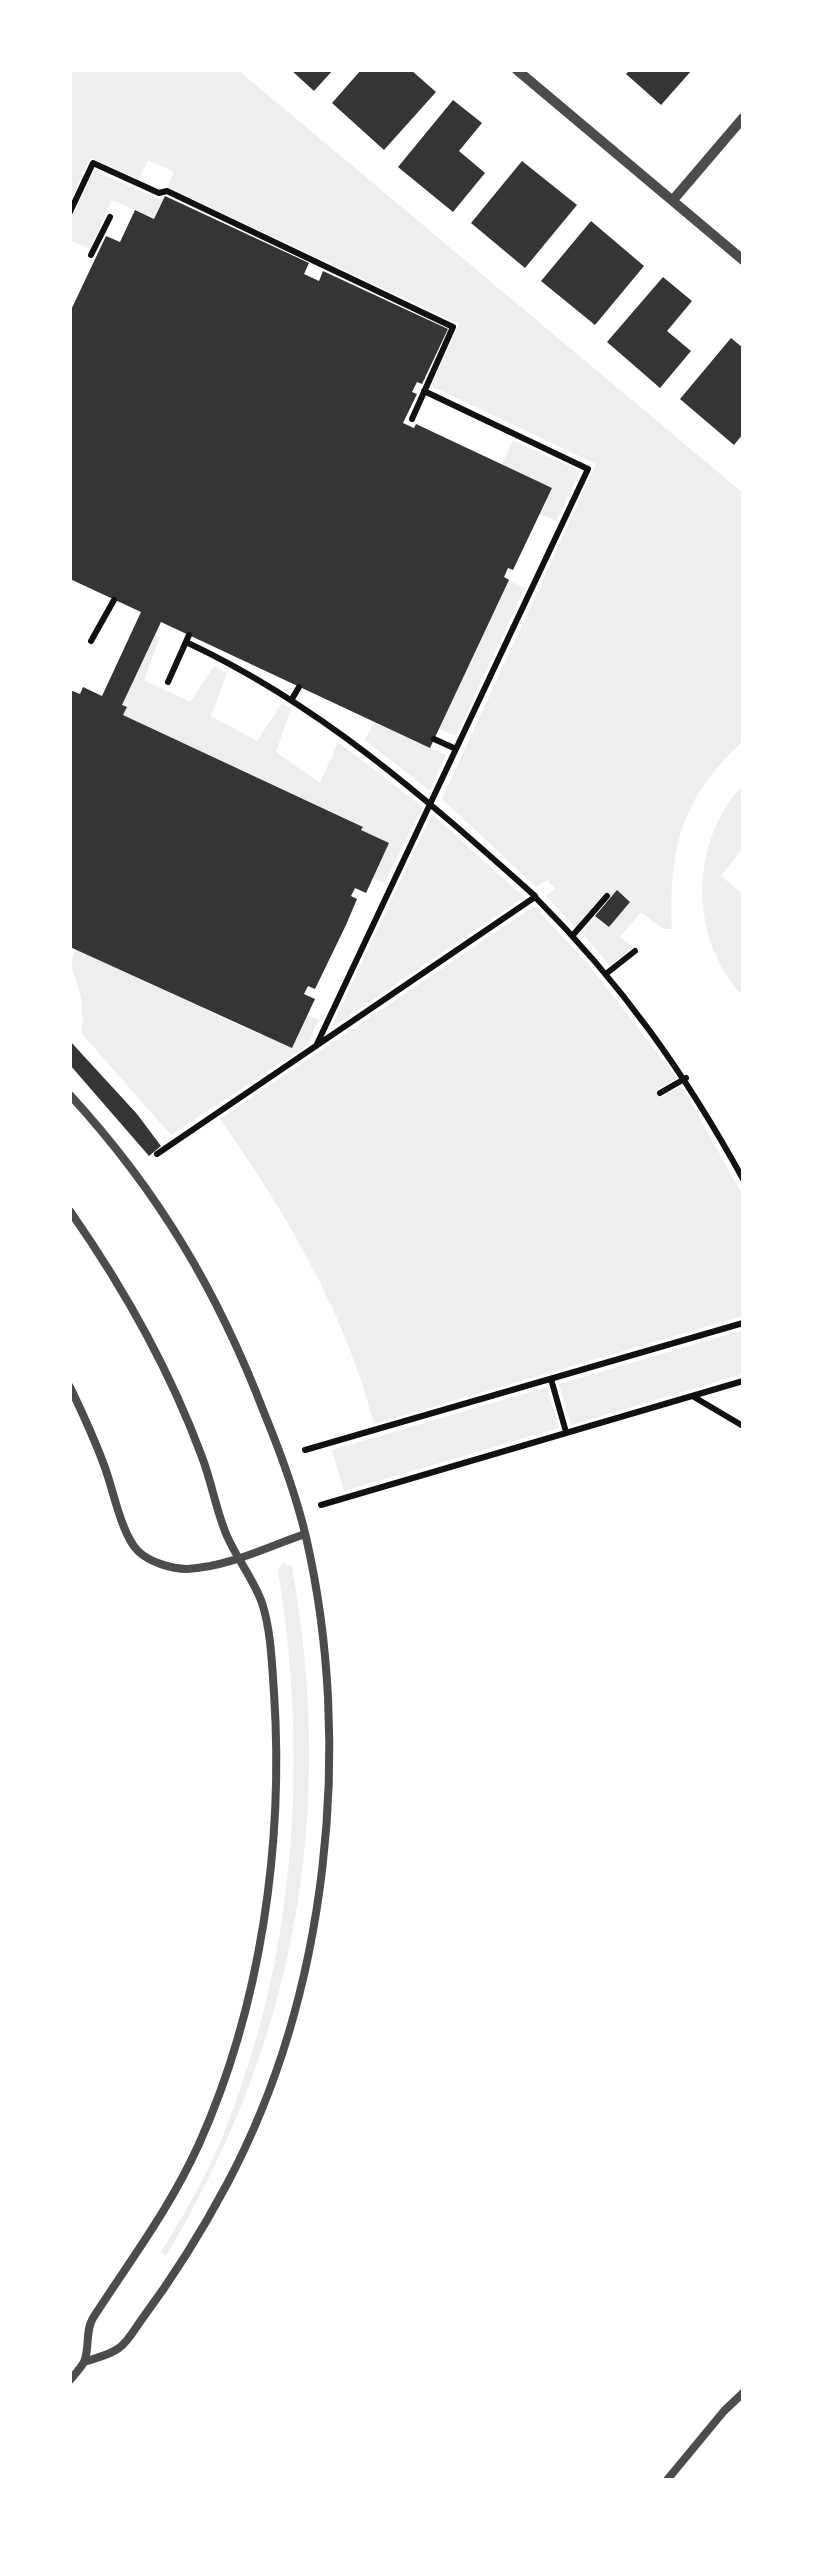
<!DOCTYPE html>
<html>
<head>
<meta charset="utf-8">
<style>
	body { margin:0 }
	#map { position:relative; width:813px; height:2550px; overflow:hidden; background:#fff; font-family:Spectral,serif }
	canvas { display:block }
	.frame { position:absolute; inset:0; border:72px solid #fff; pointer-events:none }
</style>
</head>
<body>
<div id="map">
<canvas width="813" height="2550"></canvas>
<div class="frame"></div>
</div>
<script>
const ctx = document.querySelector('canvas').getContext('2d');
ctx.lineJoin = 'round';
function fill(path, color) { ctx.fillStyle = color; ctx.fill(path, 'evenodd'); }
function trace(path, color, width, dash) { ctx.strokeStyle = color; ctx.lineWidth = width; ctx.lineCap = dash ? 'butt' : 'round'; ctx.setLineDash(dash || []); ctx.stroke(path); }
const green = new Path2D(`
	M70,70H238L743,493V741C681,799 669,846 672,929H663L641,912L620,937L633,947L610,966L582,933L595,916L609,927L630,901L617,891L610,898L603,894L575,927L546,896L555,889L547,880L536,887L442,799L596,464L431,386L459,324L167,187L174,172L148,160L139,179L90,158L70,202Z
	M94,170L158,199L165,196L154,218L112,200L90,249L70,240V222Z
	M513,440L580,471L556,521L540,514L552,488L502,465Z
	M509,581L525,588L456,736L439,729Z
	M155,635L160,637L144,680L190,702L214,666L227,673L211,716L257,741L282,703L291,708L276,752L320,783L338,742L423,807L384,883L372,878L362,826L123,715L127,708L122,705Z
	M374,722L446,755L430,791L365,740Z
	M743,785V848L721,876L743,894V996C689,941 689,841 743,785Z
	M432,814L524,897L331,1028Z
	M534,906L588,964L677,1078L657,1090L660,1098L682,1086L743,1196V1316L374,1424C345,1312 286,1213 220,1119Z
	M76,949L262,1036L308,1015L319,1020L308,1045L171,1135L82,1034C84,1008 81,988 70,964Z
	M743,1330V1374L571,1425L559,1384Z
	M547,1387L559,1428L344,1491L332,1450Z
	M283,1562L292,1567C336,1814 296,2040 166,2256L161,2252C183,2215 206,2178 222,2138C296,1958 309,1761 278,1570Z`);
const building = new Path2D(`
	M291,70H333L314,91Z
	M361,70H411L436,92L384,150L332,103Z
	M630,70H692L661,105L626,74Z
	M453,100L482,123L459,151L485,173L453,212L398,167Z
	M522,161L577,205L525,268L471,223Z
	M165,196L309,263L304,274L319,281L323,271L448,329L422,384L417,382L412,392L417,394L403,423L414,428L416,424L552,488L513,570L508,568L504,577L509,580L430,748L161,622L122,705L127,707L123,715L363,827L361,830L389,843L366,893L355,888L351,896L357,899L346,925L315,989L308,986L304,994L315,999L292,1048L70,947V690L80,694L83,687L102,696L141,612L70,579V312L106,236L120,242L135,210L154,219Z
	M591,221L644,266L595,325L541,281Z
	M663,277L692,301L667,331L691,351L660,388L607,342Z
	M731,338L743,348V434L734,445L680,399Z
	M617,890L630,902L609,927L595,916Z
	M70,1041L137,1114L161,1146L149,1156L70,1065Z`);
const path = new Path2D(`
	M70,212L93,163L159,193L167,191L453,327L412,419
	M91,255L110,217
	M91,641L114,600
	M186,642C321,705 425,798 535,896
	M168,682L189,635
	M292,699L299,687
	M434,739L456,749
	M573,935L607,896
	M607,973L635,951
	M316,1046L588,469L424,391
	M660,1093L686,1078
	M157,1154L535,897C621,983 685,1073 743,1179
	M551,1379L566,1432
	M694,1397L743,1426
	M305,1450L743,1323
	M321,1505L743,1381`);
const service = new Path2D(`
	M70,1095C159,1192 218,1292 265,1415C281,1454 296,1495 306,1537C354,1746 328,1994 227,2184C202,2231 174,2276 142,2319C136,2327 128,2342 119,2348C110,2355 95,2358 84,2362
	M70,1211C123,1287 170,1370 202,1457C212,1483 216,1511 227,1536C237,1559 254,1580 262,1603C271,1630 272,1665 274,1693C284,1843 261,2006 199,2144C169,2210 131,2259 93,2318C85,2331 90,2348 84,2362C81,2368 74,2375 70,2380
	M70,1387C82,1412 94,1438 104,1465C113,1488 121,1534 138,1551C149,1562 172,1569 187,1569C228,1567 267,1547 305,1534
	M667,2480L724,2411L743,2393`);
const minor = new Path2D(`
	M517,70L743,260
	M673,200L743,118`);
fill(green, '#eee');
fill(building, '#353535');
trace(path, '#111', 6);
trace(service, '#4c4c4c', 8);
trace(minor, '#4c4c4c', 10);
</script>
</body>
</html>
